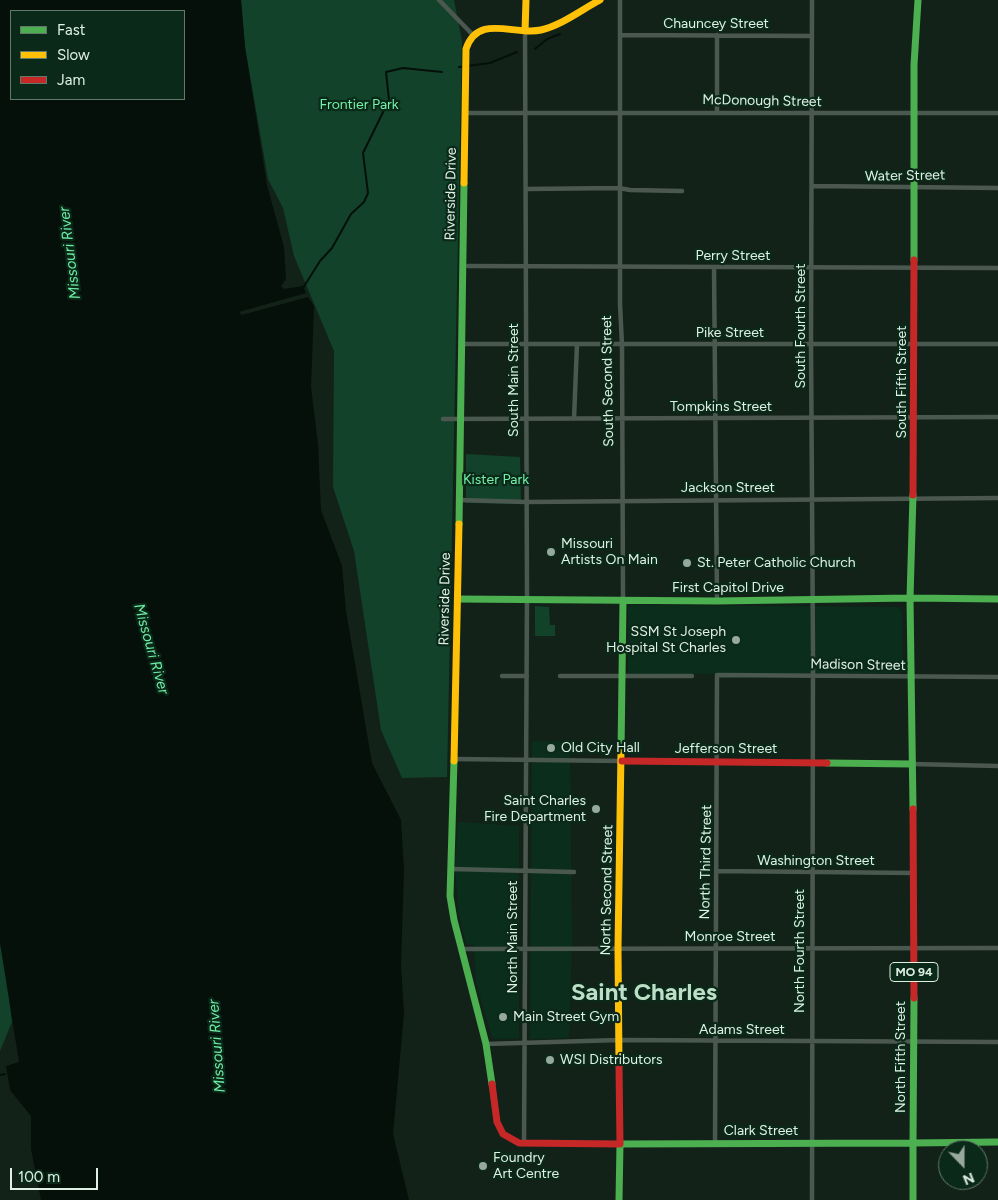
<!DOCTYPE html>
<html>
<head>
<meta charset="utf-8">
<style>
	body { margin:0 }
	#map { position:relative; width:998px; height:1200px; overflow:hidden; background:#122219; font-family:Figtree,sans-serif }
	canvas { display:block }
	.legend { position:absolute; left:10px; top:10px; width:175px; height:90px; box-sizing:border-box; background:#0b2918; border:1px solid #60796a; margin:0; padding:6px 9px; list-style:none; font-size:15px; color:#dff0e5 }
	.legend li { display:flex; align-items:center; gap:10px; height:25px }
	.legend b { width:25px; border:1px solid #60796a }
	.north { position:absolute; left:938px; top:1140px; width:50px; height:50px; box-sizing:border-box; background:#0b2918; border:1px solid #60796a; border-radius:50%; rotate:158deg; font-size:14px; font-weight:700; line-height:20px; text-align:center; color:#dff0e5 }
	.north::after { content:''; display:block; margin:auto; width:18px; height:22px; background:#97a89e; clip-path:polygon(50% 0,100% 100%,50% 72%,0 100%) }
	.scale { position:absolute; left:10px; top:1168px; width:88px; height:22px; box-sizing:border-box; border:2px solid #dff0e5; border-top:0; padding-left:6px; font-size:15px; line-height:18px; white-space:nowrap; color:#dff0e5; -webkit-text-stroke:4px #0b2918; paint-order:stroke }
</style>
</head>
<body>
<div id="map">
<canvas width="998" height="1200"></canvas>
<ul class="legend">
<li><b style="height:6px;background:#4caf50"></b>Fast</li>
<li><b style="height:6px;background:#ffc107"></b>Slow</li>
<li><b style="height:6px;background:#c62828"></b>Jam</li>
</ul>
<div class="north">N</div>
<div class="scale">100 m</div>
</div>
<script>
const ctx = document.querySelector('canvas').getContext('2d');
ctx.lineJoin = 'round';
function fill(path, color) { ctx.fillStyle = color; ctx.fill(path, 'evenodd'); }
function trace(path, color, width, dash) { ctx.strokeStyle = color; ctx.lineWidth = width; ctx.lineCap = dash ? 'butt' : 'round'; ctx.setLineDash(dash || []); ctx.stroke(path); }
function write(font, color, halo, rows, align = 'center') {
  ctx.font = font + ' Figtree,sans-serif'; ctx.lineWidth = 4.5; ctx.setLineDash([]); ctx.textBaseline = 'middle'; ctx.strokeStyle = halo; ctx.fillStyle = color; for (const [text, x, y, turn = 0] of rows) {
    ctx.save(); ctx.translate(x, y); ctx.rotate((+turn || 0) * Math.PI / 180); ctx.textAlign = isNaN(turn) ? turn : align; if (halo) ctx.strokeText(text, 0, 0); ctx.fillText(text, 0, 0); ctx.restore();
  }
}
const built = new Path2D(`
	M628,605L898,607L902,612V666L897,673L628,674Z
	M532,741L570,742L572,943L569,1038L530,1039Z
	M458,822L519,826V1038L495,1039L492,1037L476,983L474,945L466,944L458,912L455,863Z`);
const green = new Path2D(`
	M241,0H454L462,41L447,777L402,778L381,730L354,551L333,487L334,351L294,256L283,208L268,179L245,47Z
	M466,454L520,457L521,504L466,503Z
	M535,606L549,607L550,625H555V636H535Z
	M0,943L8,986L12,1022L0,1051Z`);
const water = new Path2D(`
	M0,0H241L245,47L267,185L284,247L286,279L281,286L284,289L303,286L306,293L239,312L242,315L308,297L314,306L311,387L318,444L321,510L342,566L346,611L372,763L401,820L404,870L401,964L404,1014L393,1134L409,1200H41L31,1149V1116L10,1090L6,1066L19,1062L0,943ZM11,11H184V99H11Z`);
const stream = new Path2D(`
	M535,49L547,39L560,34
	M459,67L490,63L517,52
	M303,288L320,261L332,248L351,214L364,202L368,193L363,153L389,100L386,72L403,68L442,72
	M0,1075L5,1074`);
const street = new Path2D(`
	M439,0L472,34
	M620,0V304L622,345L623,601
	M812,0L811,344L813,651
	M620,35L812,36
	M717,35V112
	M466,113H998
	M813,186L998,188
	M526,189L619,188L630,190L682,191
	M468,266L998,268
	M714,267L717,601
	M461,344H998
	M443,419L998,417
	M574,419L577,344
	M459,500L527,502L998,498
	M502,676H527
	M560,676H692
	M454,759L622,761
	M912,764L998,766
	M451,869L574,872
	M717,871L914,873
	M461,949L998,948
	M486,1044L619,1040L998,1042
	M524,1144L527,595L525,31
	M715,1144L717,675L998,677
	M812,1200L813,653`);
const fast = new Path2D(`
	M914,260V65L918,0
	M459,524L464,183
	M458,599L717,601L910,598L913,495
	M621,752L623,601
	M454,761L450,896L454,920L486,1044L492,1084
	M827,763L912,764
	M913,809L910,598L998,599
	M619,1200L620,1144L913,1143L914,998
	M913,1200V1143L998,1142`);
const slow = new Path2D(`
	M525,31L526,0
	M464,183L466,49C478,13 514,36 541,30C562,25 581,10 600,0
	M454,761L459,524
	M619,1065L618,948L621,752`);
const jam = new Path2D(`
	M913,495L914,260
	M622,761L827,763
	M913,809L914,998
	M492,1084L497,1122L503,1134L519,1143L620,1144L619,1065`);
const markers = [
	[551,552,5,"#97a89e"],
	[687,563,5,"#97a89e"],
	[736,640,5,"#97a89e"],
	[551,748,5,"#97a89e"],
	[596,809,5,"#97a89e"],
	[503,1017,5,"#97a89e"],
	[550,1060,5,"#97a89e"],
	[483,1166,5,"#97a89e"]
];
const shields = [
	[914,972,48]
];
const shieldNames = [
	["MO 94",914,972]
];
const streetNames = [
	["Chauncey Street",716,24],
	["McDonough Street",762,101,1],
	["Water Street",905,176,-1],
	["Riverside Drive",451,194,-89],
	["Perry Street",733,256],
	["South Fourth Street",801,326,-90],
	["Pike Street",730,333],
	["South Main Street",514,380,-90],
	["South Second Street",608,381,-91],
	["South Fifth Street",902,382,-90],
	["Tompkins Street",721,407],
	["Jackson Street",728,488],
	["First Capitol Drive",728,588],
	["Riverside Drive",445,599,-89],
	["Madison Street",858,665,1],
	["Jefferson Street",726,749],
	["Washington Street",816,861],
	["North Third Street",706,862,-89],
	["North Second Street",607,890,-89],
	["North Main Street",513,937,-90],
	["Monroe Street",730,937],
	["North Fourth Street",800,951,-90],
	["Adams Street",742,1030],
	["North Fifth Street",901,1057,-90],
	["Clark Street",761,1131]
];
const parkNames = [
	["Frontier Park",359,105],
	["Kister Park",496,480]
];
const poiNames = [
	["Missouri",561,544],
	["Artists On Main",561,560],
	["St. Peter Catholic Church",697,563],
	["SSM St Joseph",726,632,"right"],
	["Hospital St Charles",726,648,"right"],
	["Old City Hall",561,748],
	["Saint Charles",586,801,"right"],
	["Fire Department",586,817,"right"],
	["Main Street Gym",513,1017],
	["WSI Distributors",560,1060],
	["Foundry",493,1158],
	["Art Centre",493,1174]
];
const waterNames = [
	["Missouri River",70,253,-97],
	["Missouri River",151,649,74],
	["Missouri River",217,1046,-94]
];
const townNames = [
	["Saint Charles",644,993]
];
fill(built, '#0a2e1b');
fill(green, '#124229');
fill(water, '#041009');
trace(stream, '#041009', 2);
trace(street, '#4b5850', 4.5);
trace(fast, '#4caf50', 7);
trace(slow, '#ffc107', 7);
trace(jam, '#c62828', 7);
for (const [x, y, r, color] of markers) { const dot = new Path2D(); dot.arc(x, y, r, 0, 2 * Math.PI); ctx.fillStyle = color; ctx.fill(dot); trace(dot, '#0b2918', 2); }
for (const [x, y, w] of shields) { const box = new Path2D(); box.roundRect(x - w / 2, y - 9.5, w, 19, 4); ctx.fillStyle = '#0b2918'; ctx.fill(box); trace(box, '#dff0e5', 1); }
write('bold 12px', '#dff0e5', null, shieldNames);
write('14px', '#dff0e5', '#0b2918', streetNames);
write('14px', '#75f2aa', '#0b2918', parkNames);
write('14px', '#dff0e5', '#0b2918', poiNames, 'left');
write('italic 15px', '#6eeca4', '#0b2918', waterNames);
write('bold 24px', '#bddfc8', '#0b2918', townNames);
</script>
</body>
</html>
